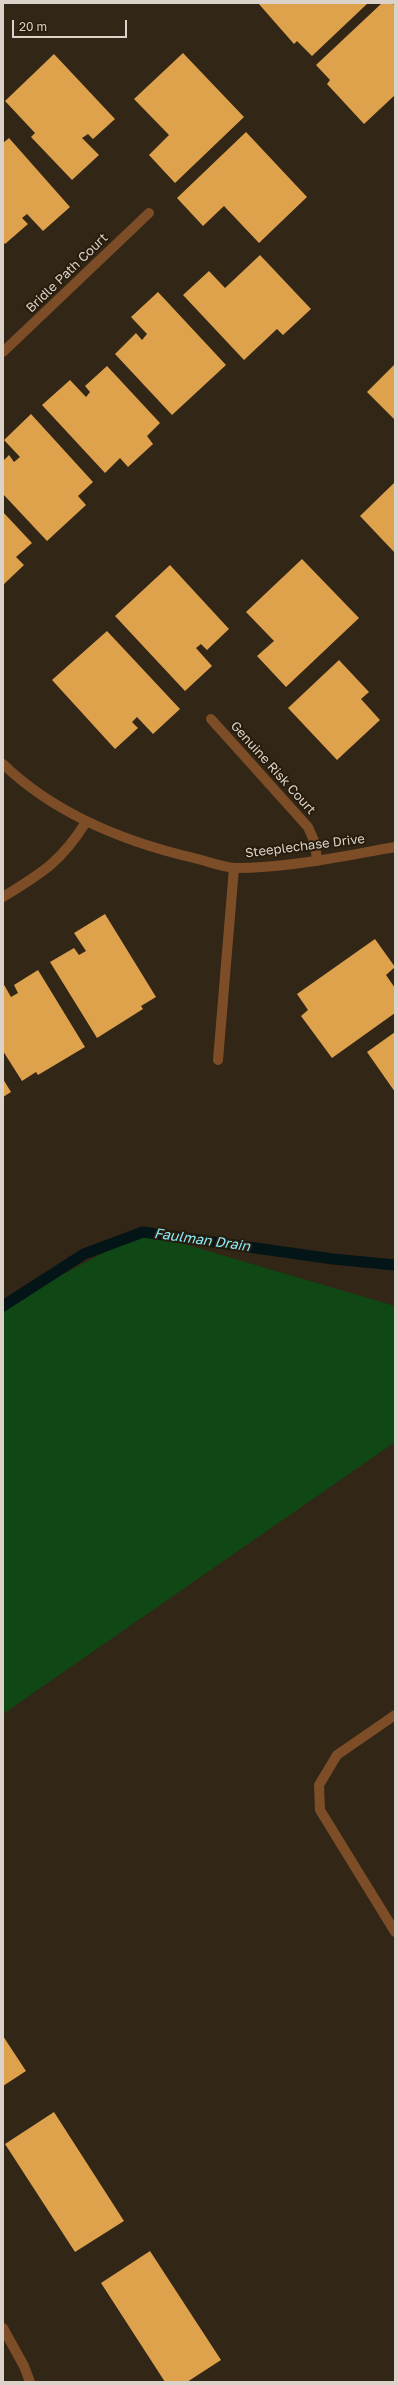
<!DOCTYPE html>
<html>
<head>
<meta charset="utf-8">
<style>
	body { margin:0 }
	#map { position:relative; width:398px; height:2385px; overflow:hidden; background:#322616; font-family:"Golos Text",sans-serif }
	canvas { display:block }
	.frame { position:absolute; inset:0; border:4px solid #dbd3ca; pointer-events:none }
	.scale { position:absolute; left:12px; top:20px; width:115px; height:18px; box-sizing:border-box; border:2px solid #dbd3ca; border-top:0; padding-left:5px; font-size:12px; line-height:14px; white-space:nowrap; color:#dbd3ca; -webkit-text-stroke:3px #281c0d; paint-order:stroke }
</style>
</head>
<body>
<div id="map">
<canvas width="398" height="2385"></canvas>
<div class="frame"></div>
<div class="scale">20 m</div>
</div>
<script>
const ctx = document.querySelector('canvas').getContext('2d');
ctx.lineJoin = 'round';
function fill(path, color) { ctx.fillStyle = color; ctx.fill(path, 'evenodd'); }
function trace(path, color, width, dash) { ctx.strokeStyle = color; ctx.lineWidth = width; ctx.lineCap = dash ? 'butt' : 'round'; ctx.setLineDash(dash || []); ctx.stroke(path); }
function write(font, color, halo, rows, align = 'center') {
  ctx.font = font + ' "Golos Text",sans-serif'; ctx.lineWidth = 4; ctx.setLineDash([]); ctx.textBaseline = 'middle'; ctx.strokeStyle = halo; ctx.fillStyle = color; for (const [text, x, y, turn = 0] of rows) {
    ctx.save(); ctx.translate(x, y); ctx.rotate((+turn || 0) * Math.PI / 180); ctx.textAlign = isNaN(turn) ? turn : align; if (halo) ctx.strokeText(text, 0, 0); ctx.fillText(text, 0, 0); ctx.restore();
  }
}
const green = new Path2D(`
	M143,1232L395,1306V1442L3,1714V1306Z`);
const stream = new Path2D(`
	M3,1306L84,1254L143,1232L333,1259L395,1265`);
const building = new Path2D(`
	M258,3H368L312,56L297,41L294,44Z
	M382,3H392L395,6V95L364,124L327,84L330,80L316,65Z
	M183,53L244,117L175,183L149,155L169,135L134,99Z
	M54,54L115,119L93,139L88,134L82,138L99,155L72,180L31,137L35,133L5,101Z
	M246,132L307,197L259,243L224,206L203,226L177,198Z
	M9,138L70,207L43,231L27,214L22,218L28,224L5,244L3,242V143Z
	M260,255L311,309L283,335L277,329L244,360L183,295L209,271L225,288Z
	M158,292L226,365L172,415L115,354L136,333L142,340L147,334L131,317Z
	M395,364V420L367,392Z
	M107,366L160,423L147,436L153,444L128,467L120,458L105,473L42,405L70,380L86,397L90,392L85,386Z
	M31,414L93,482L78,496L86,505L47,541L3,494V461L9,455L14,462L20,457L4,440Z
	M395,482V553L360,516Z
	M3,512L32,543L16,557L24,565L3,585Z
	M302,559L359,618L286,687L257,656L274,641L246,612Z
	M170,565L229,629L207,650L201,644L196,648L212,666L185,691L115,616Z
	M107,631L180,709L153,734L137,717L132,722L138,728L115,749L52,680Z
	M339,660L369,692L361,699L380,720L337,760L288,708Z
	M105,914L156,997L141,1006L143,1009L97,1038L50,962L74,948L79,955L86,951L74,933Z
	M375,939L395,967L386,975L395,988V1013L332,1058L301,1016L308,1010L297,994Z
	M38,970L85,1047L38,1075L36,1072L22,1081L3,1051V983L11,997L18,993L14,985Z
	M395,1032V1092L367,1052Z
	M3,1079L11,1092L3,1097Z
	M3,2036L26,2071L3,2086Z
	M54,2112L124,2221L75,2252L5,2144Z
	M150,2251L221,2360L187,2382H165L101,2283Z`);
const lane = new Path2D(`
	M218,1060L234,868`);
const street = new Path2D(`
	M3,352L149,213
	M211,719L308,827L315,843L317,861
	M3,764C55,814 125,842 194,858C207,861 222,867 235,868C289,868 343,856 395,847
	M3,897C42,873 61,862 86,822
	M395,1715L337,1755L319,1785L320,1810L395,1932
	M3,2328L24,2366L30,2382`);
const streetNames = [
	["Bridle Path Court",67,273,-44],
	["Genuine Risk Court",273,768,48],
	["Steeplechase Drive",305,846,-7]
];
const waterNames = [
	["Faulman Drain",202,1240,8]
];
fill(green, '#104815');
trace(stream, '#041518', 11);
fill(building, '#dea14c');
trace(lane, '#7c4d26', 10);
trace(street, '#7c4d26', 10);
write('13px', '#dbd3ca', '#281c0d', streetNames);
write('italic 14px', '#8ae9fa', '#281c0d', waterNames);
</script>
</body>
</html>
